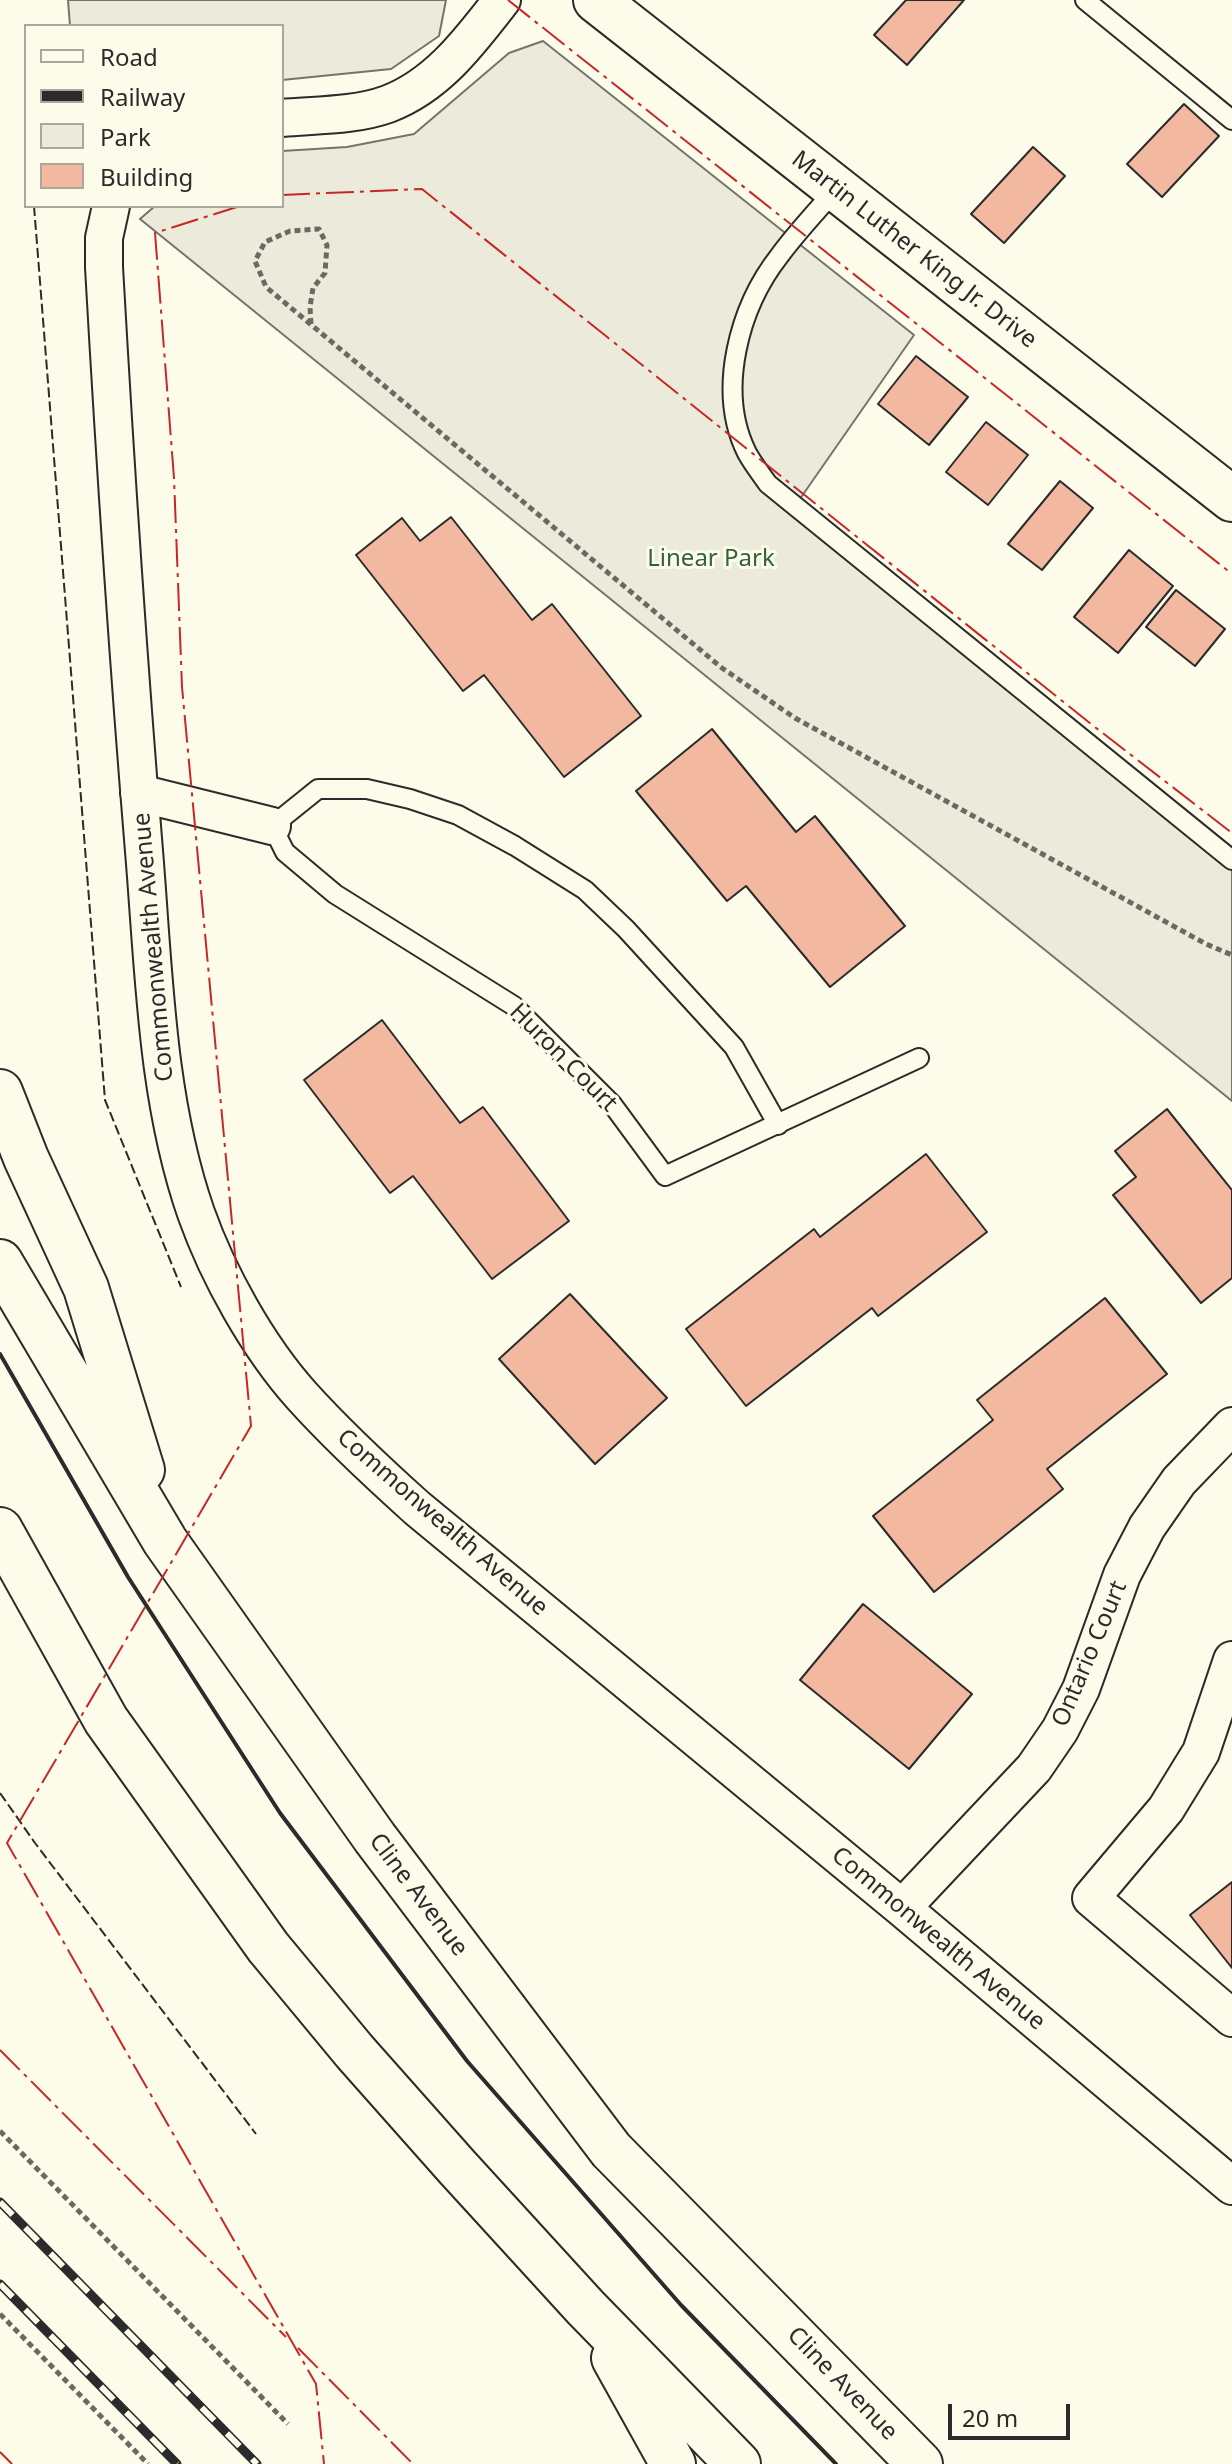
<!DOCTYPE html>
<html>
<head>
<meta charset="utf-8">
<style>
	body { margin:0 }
	#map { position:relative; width:1232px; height:2464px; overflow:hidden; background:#fdfbea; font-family:"Noto Sans",sans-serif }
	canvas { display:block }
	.legend { position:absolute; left:24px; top:24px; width:260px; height:184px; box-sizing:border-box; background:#fdfbea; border:2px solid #a9a89e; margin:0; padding:10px 14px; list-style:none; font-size:24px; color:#2b2b2b }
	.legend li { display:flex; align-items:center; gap:16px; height:40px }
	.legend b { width:40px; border:2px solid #a9a89e }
	.scale { position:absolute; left:948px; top:2404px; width:122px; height:36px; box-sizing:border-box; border:4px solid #2b2b2b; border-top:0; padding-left:10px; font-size:24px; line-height:28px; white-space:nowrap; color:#2b2b2b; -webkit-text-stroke:6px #fdfbea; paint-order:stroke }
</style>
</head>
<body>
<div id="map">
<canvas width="1232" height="2464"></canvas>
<ul class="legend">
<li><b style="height:10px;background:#fdfbea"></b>Road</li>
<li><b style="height:10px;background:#2b2b2b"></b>Railway</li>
<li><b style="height:22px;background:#ecebdb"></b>Park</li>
<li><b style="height:22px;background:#f2b8a0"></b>Building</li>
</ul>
<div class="scale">20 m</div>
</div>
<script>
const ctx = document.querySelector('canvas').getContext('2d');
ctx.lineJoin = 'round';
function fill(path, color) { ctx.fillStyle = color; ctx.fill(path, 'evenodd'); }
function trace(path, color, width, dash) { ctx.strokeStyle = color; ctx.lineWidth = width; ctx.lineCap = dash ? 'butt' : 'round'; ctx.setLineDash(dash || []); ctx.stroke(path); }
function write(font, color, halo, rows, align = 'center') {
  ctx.font = font + ' "Noto Sans",sans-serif'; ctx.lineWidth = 6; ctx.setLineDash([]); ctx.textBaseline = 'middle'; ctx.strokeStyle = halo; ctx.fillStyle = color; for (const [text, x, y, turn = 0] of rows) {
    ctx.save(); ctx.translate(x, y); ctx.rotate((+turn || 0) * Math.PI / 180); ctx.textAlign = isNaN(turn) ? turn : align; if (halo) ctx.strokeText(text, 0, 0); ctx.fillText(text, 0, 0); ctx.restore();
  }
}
const green = new Path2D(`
	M68,0H446L439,36L391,69L282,80V26H70Z
	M543,41L914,335L795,506L1232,860V1101L140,219L155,206H282V151L347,147L414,134L509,53Z`);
const building = new Path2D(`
	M906,0H964L907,65L874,35Z
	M1184,104L1219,136L1162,197L1127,164Z
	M1033,147L1065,176L1004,243L971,214Z
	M916,356L968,397L929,445L878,404Z
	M986,422L1028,455L988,505L946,472Z
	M1060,481L1093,508L1042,570L1008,544Z
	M451,517L532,620L552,604L641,716L564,777L484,675L463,691L356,555L402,518L420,541Z
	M1129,550L1173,586L1118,653L1074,617Z
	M1176,590L1225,629L1195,666L1146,627Z
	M712,729L796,832L815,816L905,926L830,987L746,886L727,901L636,791Z
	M382,1020L460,1123L483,1107L569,1221L492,1279L413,1176L390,1193L304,1080Z
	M1167,1109L1232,1190V1278L1201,1303L1113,1195L1136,1177L1115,1151Z
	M926,1154L987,1232L878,1316L872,1308L746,1406L686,1329L814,1229L820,1237Z
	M570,1294L667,1398L595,1464L499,1359Z
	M1105,1298L1167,1374L1047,1469L1063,1489L934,1592L873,1516L993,1420L977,1400Z
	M863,1604L972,1694L909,1769L800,1680Z
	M1232,1882V1968L1190,1915Z`);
const path = new Path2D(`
	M311,324L310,307L313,288L325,273L327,245L319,229L290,231L265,242L255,261L266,287L722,668L795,718L1206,944L1232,955
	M0,2131L288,2424
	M0,2314L148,2464`);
const lane = new Path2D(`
	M1085,0L1232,120
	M836,189C817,211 797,232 780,255C739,307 716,391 747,453C753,464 761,474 768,484L1232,860
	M778,1125L734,1047L626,929L585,890L515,846L458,815L410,799L367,789H318L272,826L285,852L335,894L514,1006L612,1104L665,1176L919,1058`);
const street = new Path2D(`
	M282,118C316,115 355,116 388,104C438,85 470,41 502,0
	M111,206L104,238V267C115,462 128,657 144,851C154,971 156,1098 196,1213C218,1275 258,1347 302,1396C338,1436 377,1472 417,1508L902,1908L1232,2186
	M139,793L272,826
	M1232,1660L1201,1752L1166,1809L1091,1898L1232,2018
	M902,1908L1034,1768L1060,1730L1081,1689L1122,1575L1147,1527L1179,1481L1232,1426`);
const secondary = new Path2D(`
	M596,0L1232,499`);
const highway = new Path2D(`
	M0,1092L26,1158L86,1288L142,1470
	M0,1262L165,1541L375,1838L611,2150L920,2464
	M0,1530L106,1720L268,1947L355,2052L457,2167L585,2307L738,2464
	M614,2358L673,2464`);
const rail = new Path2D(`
	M0,2202L257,2464
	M0,2284L177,2464`);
const fence = new Path2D(`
	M34,206L105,1100L181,1287
	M0,1793L35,1843L256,2134`);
const wall = new Path2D(`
	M0,1354L128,1577L280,1813L467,2061L681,2305L836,2464`);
const power = new Path2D(`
	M508,0L1232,574
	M282,195L422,189L1091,724L1232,833
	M240,206L155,233L174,478L182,687L251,1426L7,1843L316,2384L324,2464
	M0,2050L286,2337
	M298,2348L413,2464
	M0,2452L12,2464`);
const streetNames = [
	["Martin Luther King Jr. Drive",914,250,38],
	["Commonwealth Avenue",154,947,-95],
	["Huron Court",563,1058,45],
	["Commonwealth Avenue",442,1523,41],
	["Ontario Court",1090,1654,-67],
	["Cline Avenue",418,1895,53],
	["Commonwealth Avenue",938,1939,40],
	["Cline Avenue",842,2384,46]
];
const parkNames = [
	["Linear Park",711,559]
];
fill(green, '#ecebdb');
trace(green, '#74746e', 2);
fill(building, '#f2b8a0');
trace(building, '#2b2b2b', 2);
trace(lane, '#2b2b2b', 22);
trace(street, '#2b2b2b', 40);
trace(secondary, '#2b2b2b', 48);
trace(highway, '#2b2b2b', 48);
trace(path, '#6a6964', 5, [6, 4]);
trace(lane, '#fdfbea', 18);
trace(street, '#fdfbea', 36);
trace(secondary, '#fdfbea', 44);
trace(highway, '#fdfbea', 44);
trace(rail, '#2b2b2b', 9);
trace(rail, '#fdfbea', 6, [18]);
trace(fence, '#2b2b2b', 2, [10, 4]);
trace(wall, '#2b2b2b', 4);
trace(power, '#c62828', 2, [28, 6, 4, 6]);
write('24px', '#2b2b2b', '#fdfbea', streetNames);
write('24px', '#34623c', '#fdfbea', parkNames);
</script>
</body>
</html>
